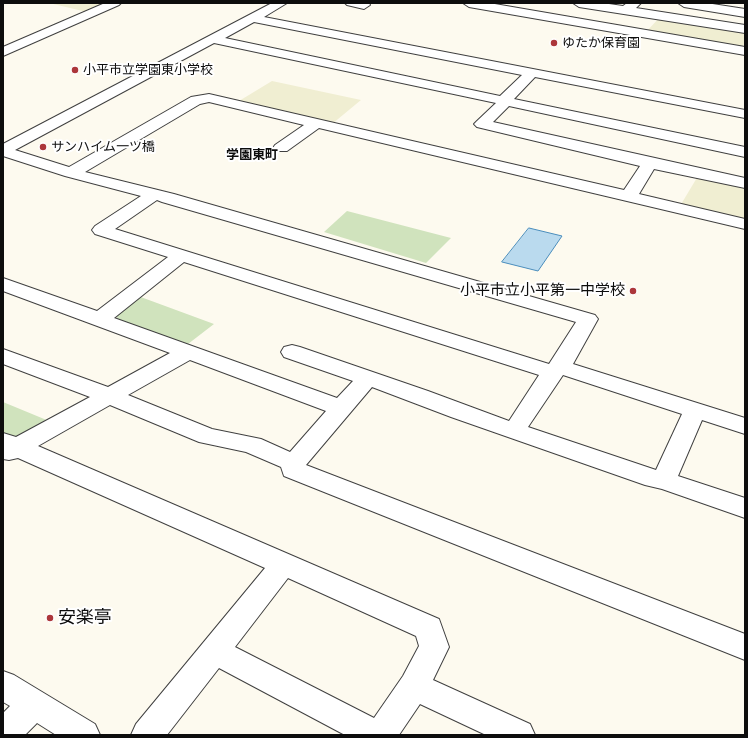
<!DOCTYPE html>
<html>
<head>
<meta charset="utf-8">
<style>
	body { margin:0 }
	#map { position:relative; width:748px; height:738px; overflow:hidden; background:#fdfaef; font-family:"Zilla Slab",serif }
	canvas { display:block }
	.frame { position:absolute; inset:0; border:4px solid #0d0d0d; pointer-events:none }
</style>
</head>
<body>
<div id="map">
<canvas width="748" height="738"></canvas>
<div class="frame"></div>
</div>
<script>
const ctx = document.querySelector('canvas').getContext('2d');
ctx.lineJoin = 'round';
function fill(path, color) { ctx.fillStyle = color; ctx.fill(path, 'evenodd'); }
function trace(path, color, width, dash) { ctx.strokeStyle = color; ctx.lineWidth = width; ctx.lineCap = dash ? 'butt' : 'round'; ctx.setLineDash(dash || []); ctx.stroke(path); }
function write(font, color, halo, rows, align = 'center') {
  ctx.font = font + ' "Zilla Slab","Noto Sans JP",serif'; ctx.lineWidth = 4; ctx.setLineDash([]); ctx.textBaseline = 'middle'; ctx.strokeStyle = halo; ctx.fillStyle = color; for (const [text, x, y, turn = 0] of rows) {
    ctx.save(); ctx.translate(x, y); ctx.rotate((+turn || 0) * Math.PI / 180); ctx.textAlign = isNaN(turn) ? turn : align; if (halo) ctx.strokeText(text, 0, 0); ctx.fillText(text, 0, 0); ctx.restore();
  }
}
const farmland = new Path2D(`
	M49,3H107L87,12Z
	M660,17L745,31V43L741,48L646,32Z
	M272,81L361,100L332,124L239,101Z
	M698,176L745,186V221L680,206Z`);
const green = new Path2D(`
	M347,211L451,238L426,263L324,232Z
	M138,296L214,324L188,344L118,321L116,313Z
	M3,402L49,421C36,428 19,443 3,436Z`);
const water = new Path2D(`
	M529,228L562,236L538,271L502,262Z`);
const minor = new Path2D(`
	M105,3H121L119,5L3,56V47Z
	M272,3H287L264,17L745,110V118L535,77L514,99L745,147V157L509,106L493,122L745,178V188L654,169L639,194L745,219V229L319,128L287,151H275L273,148L275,145L304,125L209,102L200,104L85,172L174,194L595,315L598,319L573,364L745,418V434L702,420L678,476L745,498V518L662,489L645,485L451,417L372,387L306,465L745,634V660L284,476L281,467L246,452L199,442L110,405L38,446L439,619L449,647L433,680L530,724L535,735H486L420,704L399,735H345L219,668L167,735H131L136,724L265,568L18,458L9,460L3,459V433L16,437L90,397L3,364V349L108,387L170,353L3,291V278L97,311L168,257L95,234L92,230L95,226L141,196L65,176L3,156V144ZM254,22L522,75L500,96L225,38ZM214,43L496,103L477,121L474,124L477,127L640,166L624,190L209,94L191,97L69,167L15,150ZM157,200L162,202L576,322L549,364L115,229ZM184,262L539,375L509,421L428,391L300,347L292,345L284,347L281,352L284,357L353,381L337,398L114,318ZM190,360L326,411L290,452L261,439L212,429L128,395ZM563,375L682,414L656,470L528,427ZM288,578L416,636L419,646L403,676L374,718L235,647Z
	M345,3H369L370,5L364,9L347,5Z
	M463,3H489L745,47V55L469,7Z
	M573,3H602L623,6L627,3H641L636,8L745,25V33L579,7Z
	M678,3H706L745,9V17L684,7Z
	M3,671L14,675L95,724L100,735H56L37,723L25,735H3V713L10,706L3,702Z`);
const markers = [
	[554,43,4,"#ac363a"],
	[75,70,4,"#ac363a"],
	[43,147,4,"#ac363a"],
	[633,291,4,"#ac363a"],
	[50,618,4,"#ac363a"]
];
const farPoinames = [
	["ゆたか保育園",562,43],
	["小平市立学園東小学校",83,70],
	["サンハイム一ツ橋",51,147]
];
const farNeighbourhoodnames = [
	["学園東町",252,155]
];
const poiNames = [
	["小平市立小平第一中学校",625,291]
];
const nearPoinames = [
	["安楽亭",58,618]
];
fill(farmland, '#f0eed2');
fill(green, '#d0e3bd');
fill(water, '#badaee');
trace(water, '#4a8dbc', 1);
trace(minor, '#404040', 2);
fill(minor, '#fff');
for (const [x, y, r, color] of markers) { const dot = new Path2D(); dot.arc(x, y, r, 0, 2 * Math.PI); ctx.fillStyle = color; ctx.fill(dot); trace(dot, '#fff', 1.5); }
write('13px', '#0d0d0d', '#fff', farPoinames, 'left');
write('bold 13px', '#0d0d0d', '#fff', farNeighbourhoodnames);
write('15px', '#0d0d0d', '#fff', poiNames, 'right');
write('18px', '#0d0d0d', '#fff', nearPoinames, 'left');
</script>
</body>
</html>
